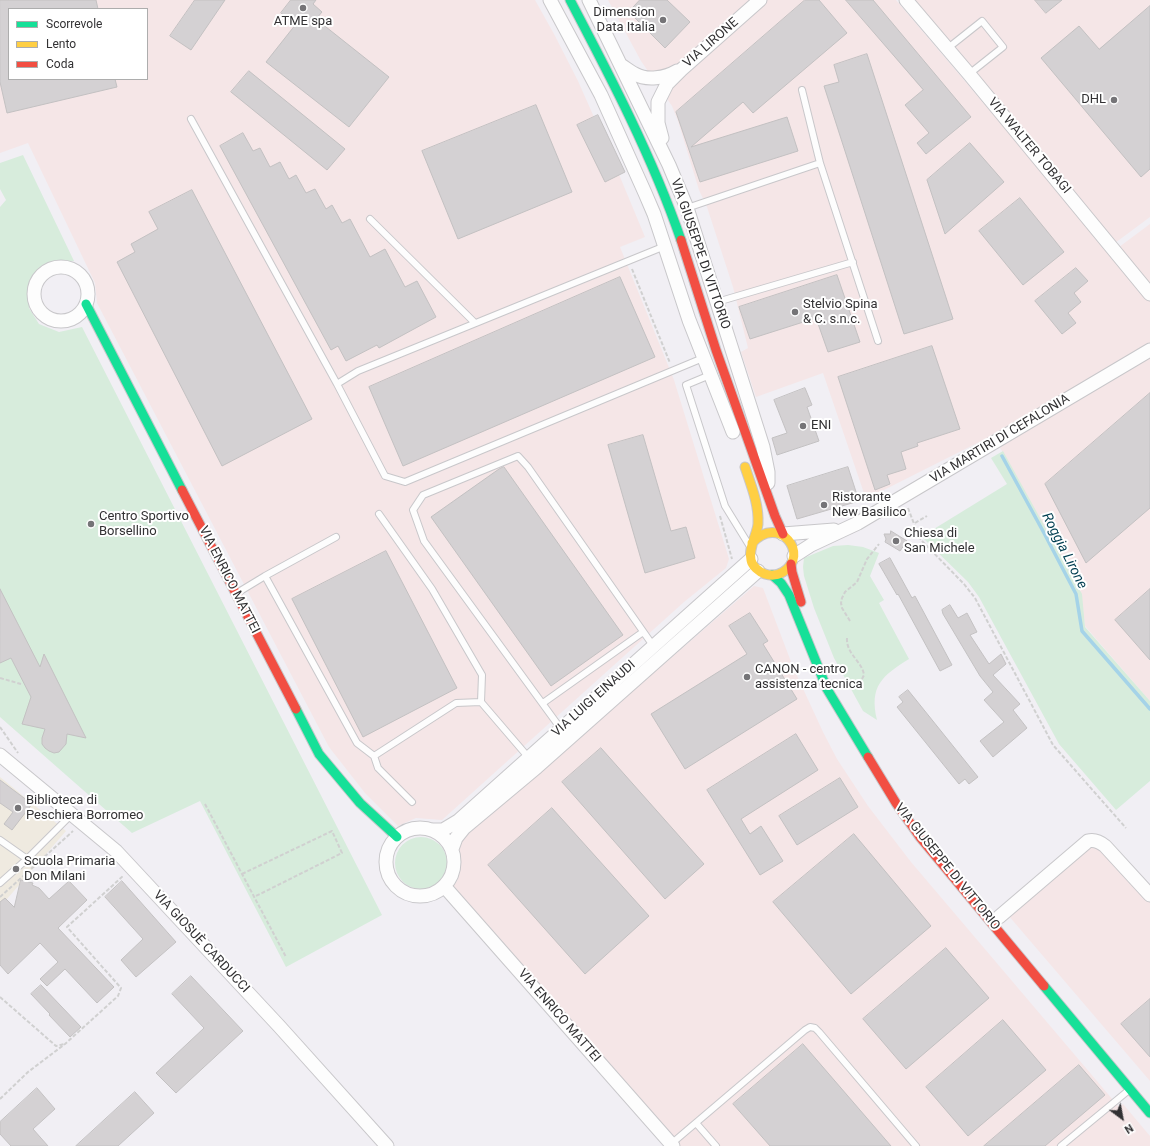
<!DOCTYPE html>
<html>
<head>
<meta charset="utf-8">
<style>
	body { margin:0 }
	#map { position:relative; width:1150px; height:1146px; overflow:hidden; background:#f1eff4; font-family:Roboto,sans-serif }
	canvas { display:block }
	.legend { position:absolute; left:8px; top:8px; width:140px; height:72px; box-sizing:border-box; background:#fff; border:1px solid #adadad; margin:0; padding:5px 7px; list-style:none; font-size:12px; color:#323133 }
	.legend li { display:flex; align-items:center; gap:8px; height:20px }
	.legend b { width:20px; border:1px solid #adadad }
	.north { position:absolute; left:1102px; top:1098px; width:40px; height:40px; -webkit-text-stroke:3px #fff; paint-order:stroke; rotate:148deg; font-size:11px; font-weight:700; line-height:16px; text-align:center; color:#323133 }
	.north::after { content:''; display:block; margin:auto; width:14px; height:18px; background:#323133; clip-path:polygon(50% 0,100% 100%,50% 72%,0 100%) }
</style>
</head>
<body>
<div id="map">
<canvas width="1150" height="1146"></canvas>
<ul class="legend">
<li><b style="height:5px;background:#16e098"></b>Scorrevole</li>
<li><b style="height:5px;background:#ffcf43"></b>Lento</li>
<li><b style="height:5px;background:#f24e42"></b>Coda</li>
</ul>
<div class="north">N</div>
</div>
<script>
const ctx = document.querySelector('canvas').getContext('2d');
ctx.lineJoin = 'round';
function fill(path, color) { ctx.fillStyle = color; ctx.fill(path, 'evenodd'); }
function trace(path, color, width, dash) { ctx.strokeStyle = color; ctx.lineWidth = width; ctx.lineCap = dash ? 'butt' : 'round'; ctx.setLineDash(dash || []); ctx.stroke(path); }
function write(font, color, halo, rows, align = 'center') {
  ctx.font = font + ' Roboto,sans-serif'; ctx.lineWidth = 4; ctx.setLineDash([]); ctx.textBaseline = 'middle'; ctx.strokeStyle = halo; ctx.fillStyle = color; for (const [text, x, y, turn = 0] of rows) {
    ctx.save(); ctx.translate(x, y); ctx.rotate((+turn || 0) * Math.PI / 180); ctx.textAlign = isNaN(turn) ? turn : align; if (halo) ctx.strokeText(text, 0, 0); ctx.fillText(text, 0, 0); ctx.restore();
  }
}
const industrial = new Path2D(`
	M0,0H535L554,34L578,81L613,160L645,237L620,247L674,380L729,559L726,568L684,602L442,820L416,818L398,826L365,793L329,747L97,303L95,283L28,143L0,153ZM9,9H147V79H9Z
	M608,0H896L1111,253L1150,224V701L1085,626L1081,594L993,435L866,499L823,373L756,397L741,352L748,348L733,287L707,207L699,190L678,121L672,106L641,61Z
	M906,0H1150V217L1111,246Z
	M754,586L763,588L793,667L823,732L837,759L868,806L911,862L1119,1107L1123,1104L1150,1136V1146H664L444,895L457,881L459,869L458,850L464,837Z
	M1090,845L1103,849L1150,902V1081L1008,915Z`);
const education = new Path2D(`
	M0,777L66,831L0,907Z`);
const green = new Path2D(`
	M23,155L74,261L48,263L29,281V308L39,324L59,332L82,327L382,915L286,967L200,801L132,833L0,717V207L6,200L0,189V163Z
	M1003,451L1082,594L1085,627L1150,701V781L1116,810L1059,744L979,597L968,582L923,538L929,532L1007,484L991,458Z
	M848,545L863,547L879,553L870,576L884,600L879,603L909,659C882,676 869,686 877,720L863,711L834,658L814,608L804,576L803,567L804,558L833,546Z
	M395 863a26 26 0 1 1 52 0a26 26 0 1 1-52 0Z`);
const stream = new Path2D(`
	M1002,456L1044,533L1076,594L1082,631L1150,709`);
const building = new Path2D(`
	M0,0H96L98,9H9V79H115L117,87L7,113L0,82Z
	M195,0H225L191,50L170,36Z
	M291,0H316L313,4L322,12L316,19L389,77L349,127L266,62L296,24L281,13Z
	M640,0H667L690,22L665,48L629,12Z
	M805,0H819L847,33L753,113L743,102L691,147L787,117L798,151L700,182L676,112Z
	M846,0H873L971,117L926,154L917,143L929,133L905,105L923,90Z
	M1035,0H1062L1046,13Z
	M1150,6V169L1141,177L1041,58L1079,26L1099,49Z
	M867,54L953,319L904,334L824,86L839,82L834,65Z
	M249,71L345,149L327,170L231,92Z
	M536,105L572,192L458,239L422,151Z
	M598,115L625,172L605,182L577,125Z
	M243,133L253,151L260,148L270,167L280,162L289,179L296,175L306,193L315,189L326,209L332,205L342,223L350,219L370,257L385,249L405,287L417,281L436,317L379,348L377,345L346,361L338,346L331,350L220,146Z
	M970,143L1004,182L945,234L927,180Z
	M192,190L312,419L222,466L117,262L135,252L131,244L158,229L149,212Z
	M1020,198L1064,252L1023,285L979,231Z
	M1076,268L1088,281L1074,293L1081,302L1068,313L1076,323L1062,334L1035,301Z
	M837,275L860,342L828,352L816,318L750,339L739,307Z
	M620,277L655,357L403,466L369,387Z
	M932,346L960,429L917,443L918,446L901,452L906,469L887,475L890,484L875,490L838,377Z
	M805,388L812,405L807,407L819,441L777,455L772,438L787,433L774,400Z
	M1150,393V508L1086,563L1045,484Z
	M643,435L671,531L686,527L695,558L645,573L608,445Z
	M504,467L623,635L551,686L431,517L499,469Z
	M848,467L859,501L797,519L787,486Z
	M891,531L907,541L900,551L885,542L886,539L884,534H890Z
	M386,551L457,688L363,737L292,599Z
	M890,558L912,598L915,596L952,665L940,671L898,594L897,595L879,564Z
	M0,589L40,667L44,654L86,738L67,734L66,744L59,752L54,753L49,751L45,748L42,744V738L45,729L22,724L31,697L11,658L0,663Z
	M1150,589V660L1115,620Z
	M950,605L958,618L967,613L977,632L970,635L989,664L1001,654L1006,664L993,675L1020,704L1013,710L1027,728L993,757L980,741L1004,722L984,700L993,692L980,676L943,614L942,610Z
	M750,613L768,641L763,644L797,699L685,769L651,714L747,654L729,626Z
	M908,690L978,777L969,784L965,779L959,784L897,707L903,702L899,697Z
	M796,734L818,770L741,819L750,834L761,826L783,861L760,875L707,790Z
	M601,748L704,864L665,899L562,782Z
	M840,778L858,807L797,845L779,816Z
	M0,780L32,804L12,830L4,824L13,812L0,803Z
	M552,808L649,916L585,974L488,865Z
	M854,834L931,926L851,994L773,902Z
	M21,880L33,883L32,885L39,888L49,899L69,881L87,900L58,928L114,987L97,1003L65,969L47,986L40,979L58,962L40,943L8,974L0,965V902L5,898L14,907Z
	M122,881L176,942L136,977L121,960L143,939L105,897Z
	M946,948L989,998L906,1069L863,1019Z
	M191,976L243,1031L176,1093L156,1073L204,1028L172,994Z
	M41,985L81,1027L70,1037L49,1015L50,1014L31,994Z
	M1150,999V1057L1121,1024Z
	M1003,1020L1046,1070L968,1136L926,1087Z
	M803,1044L891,1146H770L733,1104Z
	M1079,1065L1105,1095L1045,1146H984Z
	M37,1088L55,1109L33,1129L48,1146H11L0,1134V1122Z
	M135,1092L154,1113L118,1146H76Z`);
const path = new Path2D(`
	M632,269L670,363
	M908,508L919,537L923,542L964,584L975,598L1053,745L1126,828
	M720,516L732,559
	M915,523L927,516
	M850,621L842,608L841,603L842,598L845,592L857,582L867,559L879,544
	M847,638C846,654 862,661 864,675L860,683L853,689
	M0,678L21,684
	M0,727L18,753
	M205,804L286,957
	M242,874L332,831L342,853L254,897
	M0,897L73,831
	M0,997L56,1046L64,1044
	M0,1099L28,1072L65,1044L118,996L121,988L67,927L123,876`);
const lane = new Path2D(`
	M948,48L982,21L1003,47L969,74
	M802,90L820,163
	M191,119L337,384L358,371L665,246
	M687,208L820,163L878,341
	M370,219L475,323
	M717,302L853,262
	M710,375L686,385L725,506L749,545
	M337,384L385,476L405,482L703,358
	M379,514L432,589L482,675L481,702L529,758
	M336,537L265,576L357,743L374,756
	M237,593L265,576
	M543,703L643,632
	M561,729L424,541L413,510L423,495L518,456L528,467L654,647
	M412,802L378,768L374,756L456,703L481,702
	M0,840L27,859
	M0,883L27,859L72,814
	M696,1123L716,1146
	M671,1144L805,1030L810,1027L815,1028L819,1032L916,1146
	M1061,1146L1129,1090`);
const street = new Path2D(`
	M550,0L601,95L645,193L654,214L689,320L733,432
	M589,0L669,165L687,208L763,447L768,472V483
	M906,0L969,74L1150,294
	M621,65C626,68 630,72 635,74C647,81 665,78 677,71
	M662,138L658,123V102L667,84L681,70L760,0
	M34 294a27 27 0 1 1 54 0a27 27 0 1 1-54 0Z
	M783,534L834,530
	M794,556L811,545L858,523L1150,350
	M0,755L116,851L279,1026L387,1146
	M386 862a34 34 0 1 1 68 0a34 34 0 1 1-68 0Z
	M433,830H443L458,821L751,559
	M452,849L456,838L464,828L537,767L758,571
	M444,886L673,1146
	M999,917L1088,841C1095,839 1100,842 1105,846L1150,895`);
const fast = new Path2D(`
	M570,0C611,78 652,156 681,240
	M86,304L182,490
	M772,575L781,583L789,595L827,689L868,757
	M296,709L319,754L360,803L397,837
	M1044,986L1150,1113`);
const slow = new Path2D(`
	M745,467C751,485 759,504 758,524C757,535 748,548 751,560C752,566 759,572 765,574C771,576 778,575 783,572C811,555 779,513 752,543`);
const jam = new Path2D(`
	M681,240L716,350L775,516L783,534
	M182,490L296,709
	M791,564L792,572L801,602
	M868,757L896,803L920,837L1044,986`);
const markers = [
	[303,8,4,"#757477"],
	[663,20,4,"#757477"],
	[1114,100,4,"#757477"],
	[795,312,4,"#757477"],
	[803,426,4,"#757477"],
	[824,505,4,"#757477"],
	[91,524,4,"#757477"],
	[896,541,4,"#757477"],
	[747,677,4,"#757477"],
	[18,808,4,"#757477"],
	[16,869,4,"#757477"]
];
const poiNames = [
	["Dimension",655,13,"right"],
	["Data Italia",655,28,"right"],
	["ATME spa",303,22,"center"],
	["DHL",1106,100,"right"],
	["Stelvio Spina",803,305],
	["& C. s.n.c.",803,320],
	["ENI",811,426],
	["Ristorante",832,498],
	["New Basilico",832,513],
	["Centro Sportivo",99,517],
	["Borsellino",99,532],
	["Chiesa di",904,534],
	["San Michele",904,549],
	["CANON - centro",755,670],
	["assistenza tecnica",755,685],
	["Biblioteca di",26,801],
	["Peschiera Borromeo",26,816],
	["Scuola Primaria",24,862],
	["Don Milani",24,877]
];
const streetNames = [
	["VIA LIRONE",711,43,-41],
	["VIA WALTER TOBAGI",1029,146,50],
	["VIA GIUSEPPE DI VITTORIO",700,254,71],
	["VIA MARTIRI DI CEFALONIA",1000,439,-31],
	["VIA ENRICO MATTEI",229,580,63],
	["VIA LUIGI EINAUDI",594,699,-42],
	["VIA GIUSEPPE DI VITTORIO",947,867,51],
	["VIA GIOSUÈ CARDUCCI",201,942,47],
	["VIA ENRICO MATTEI",559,1016,49]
];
const waterNames = [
	["Roggia Lirone",1064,551,63]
];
fill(industrial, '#f5e6e7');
fill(education, '#efeae0');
fill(green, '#d7ecdc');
trace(stream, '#a5d3e8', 3.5);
fill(building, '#d4d1d3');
trace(building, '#c3c1c2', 1);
trace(lane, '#c8c7ca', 8);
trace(street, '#c8c7ca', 15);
trace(fast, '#c8c7ca', 11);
trace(slow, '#c8c7ca', 11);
trace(jam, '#c8c7ca', 11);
trace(path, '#d0d0d0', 2, [4, 2]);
trace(lane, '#fdfdfd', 6);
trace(street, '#fdfdfd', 13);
trace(fast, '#16e098', 9);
trace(slow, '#ffcf43', 9);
trace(jam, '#f24e42', 9);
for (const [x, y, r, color] of markers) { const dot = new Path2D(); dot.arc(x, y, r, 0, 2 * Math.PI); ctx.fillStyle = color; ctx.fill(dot); trace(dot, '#fff', 1.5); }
write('13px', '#323133', '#fff', poiNames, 'left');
write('13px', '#323133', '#fff', streetNames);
write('italic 14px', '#003e51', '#fff', waterNames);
</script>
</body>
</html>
